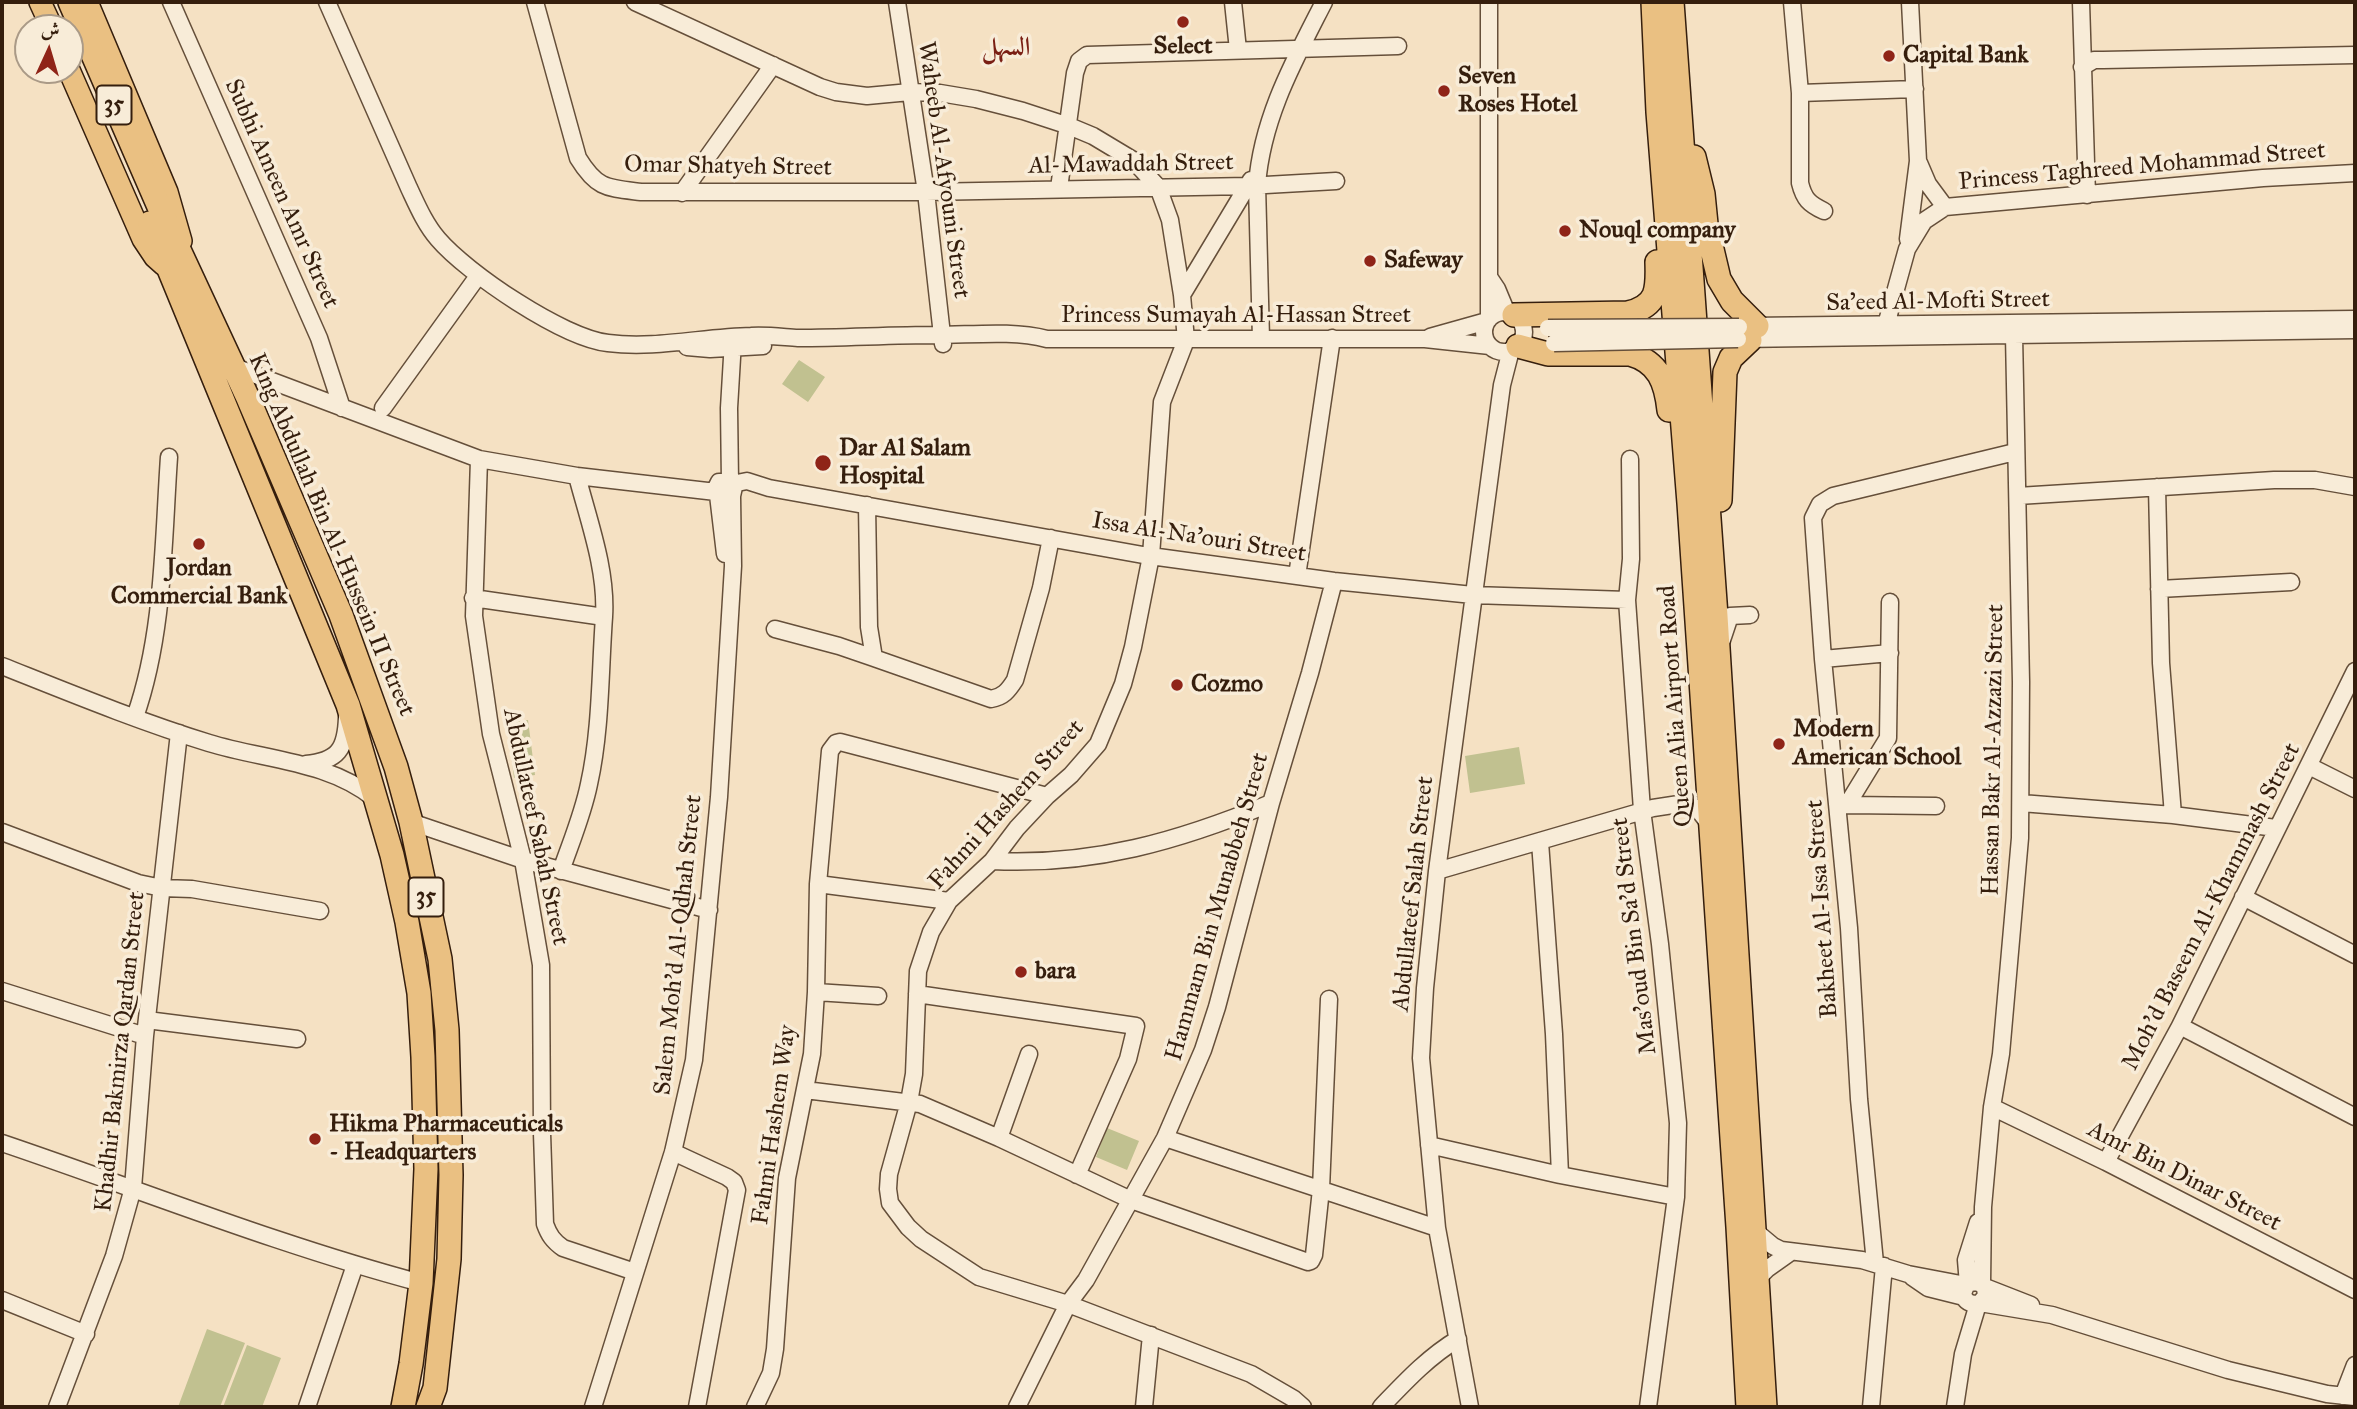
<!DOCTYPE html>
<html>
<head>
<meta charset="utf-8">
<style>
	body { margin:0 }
	#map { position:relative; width:2357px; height:1409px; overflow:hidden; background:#f5e1c3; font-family:"IM FELL Great Primer",Amiri,serif }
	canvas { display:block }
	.frame { position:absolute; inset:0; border:4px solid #351e0d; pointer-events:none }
	.north { position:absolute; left:14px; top:14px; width:70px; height:70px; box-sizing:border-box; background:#f8ecd8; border:2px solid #aa9a87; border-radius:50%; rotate:4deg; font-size:19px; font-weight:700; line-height:28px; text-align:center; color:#351e0d }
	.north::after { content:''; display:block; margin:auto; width:24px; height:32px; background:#8f2418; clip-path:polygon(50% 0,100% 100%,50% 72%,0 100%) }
</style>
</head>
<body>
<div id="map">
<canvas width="2357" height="1409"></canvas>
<div class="frame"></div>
<div class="north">ش</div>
</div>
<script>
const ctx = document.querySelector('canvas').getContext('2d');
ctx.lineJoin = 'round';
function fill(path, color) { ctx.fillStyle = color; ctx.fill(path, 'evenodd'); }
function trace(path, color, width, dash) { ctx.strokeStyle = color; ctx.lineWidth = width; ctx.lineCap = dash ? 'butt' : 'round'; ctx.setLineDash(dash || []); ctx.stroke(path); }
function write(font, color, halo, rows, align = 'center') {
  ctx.font = font + ' "IM FELL Great Primer",Amiri,serif'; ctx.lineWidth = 7; ctx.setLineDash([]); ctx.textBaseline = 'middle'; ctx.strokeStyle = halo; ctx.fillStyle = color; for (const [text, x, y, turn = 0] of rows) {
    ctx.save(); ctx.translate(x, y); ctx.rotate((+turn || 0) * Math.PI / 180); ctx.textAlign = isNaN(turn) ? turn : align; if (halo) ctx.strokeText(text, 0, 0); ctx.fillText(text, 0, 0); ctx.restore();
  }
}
const green = new Path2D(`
	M799,360L825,377L808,402L782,384Z
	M528,720L535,775L514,778L507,723Z
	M1519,747L1525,784L1470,793L1465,756Z
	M1107,1128L1139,1141L1127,1170L1096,1157Z
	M207,1329L245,1343L220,1407H178Z
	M247,1345L281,1358L262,1407H223Z`);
const minor = new Path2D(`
	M171,2L319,338L342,408
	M327,2L409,188C417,205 425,224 438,239C467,273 563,338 608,343C655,349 703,337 751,336C766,335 782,337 798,338C844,338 890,335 936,335C972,335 1012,330 1047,339H1425L1490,346
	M535,2L578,158C597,189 607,188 641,192H926L1248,186L1336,181
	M635,2L820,87L836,92L867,96L910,92L940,93L976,99L1023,111L1069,126L1093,136L1133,160L1158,187L1170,220L1182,295L1186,340L1162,402L1151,556L1133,647L1123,684L1098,744L1071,775L1047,796L1017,828L992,861L949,901L931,932L918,971L914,1074L909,1102L889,1174L888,1189L890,1203L908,1227L921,1239L979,1277L1068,1304L1251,1374L1294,1399L1303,1407
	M897,2L926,192L943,344
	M1233,2L1238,50
	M1792,2L1800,93V183C1804,199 1809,204 1824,211
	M2081,2L2087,195
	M2082,67L2094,60H2103L2355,55
	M1800,93L1915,89
	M1919,163L1928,184L1945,207
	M1059,188L1075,73L1079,61L1087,55L1398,46
	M682,193L773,65
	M1908,239L1918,161L1910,2
	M1489,277L1497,289L1507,313
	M1182,295L1251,180
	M1484 332a20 20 0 1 1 40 0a20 20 0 1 1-40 0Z
	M1489,319V2
	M1886,325L1907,249L1924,221L1945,207L2263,178L2355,173
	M1749,326L2355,319
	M1430,337L1487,321
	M1261,339L1257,185C1262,118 1294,61 1324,2
	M1740,339L2355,330
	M687,347L710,349L763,346
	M232,366L479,459L577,476L716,492
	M383,408L478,276
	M479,459L474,616L491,734L523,860L541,965L542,1133L545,1224C549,1235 553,1241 563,1248L635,1272
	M1630,459L1631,559L1627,600L1642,810L1660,944L1678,1123L1676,1197L1648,1407
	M577,476C589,522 607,570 604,617
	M730,482L729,408L733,341
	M732,484L747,481L769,488L1143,555L1334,581L1473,595L1627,600
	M2157,487L2161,663L2173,815
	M718,495L725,554
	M2018,496L2274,480H2315L2355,487
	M867,505L869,627L874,658L991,699C1003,697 1008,691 1015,680L1041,588L1051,538
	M1297,576L1332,338
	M2159,589L2291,582
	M473,598L604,617C600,672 601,730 589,784C583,814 571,842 561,871
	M1730,616L1750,615
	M775,629L839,646L874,658
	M1722,640L1730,616
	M1823,659L1890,653
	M2,666C70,693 138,721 209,743C264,760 329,761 375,799
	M135,717C164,634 163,544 169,457
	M306,764C338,761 346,749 347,717
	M2309,766L2355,789
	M2021,803L2173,815L2276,828
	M1847,805L1936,806
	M1838,806L1847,805L1888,738L1890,602
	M411,822L523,860L709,910
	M2,832L138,883L162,888L192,889L320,911
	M1540,842L1554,1034L1560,1175
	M992,861C1093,866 1179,841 1271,803
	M1437,871L1653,808L1679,804L1697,808L1710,825
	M818,884L949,901
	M2243,897L2355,955
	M2,991L145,1036
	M816,992L878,996
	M917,994L1136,1026L1128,1059L1077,1175
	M147,1020L297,1039
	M2180,1026L2355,1117
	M805,1090L920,1104L999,1138L1131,1200L1308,1262L1311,1261L1314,1255L1321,1189L1329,999
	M1992,1107L2106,1162L2355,1290
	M999,1138L1029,1054
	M1165,1138L1437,1228
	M2,1143C141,1190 278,1245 421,1283
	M1429,1145L1560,1175L1676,1197
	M673,1152L727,1177L734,1182L737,1190L697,1407
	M2106,1162L2180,1026L2355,671
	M1755,1231L1773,1246L1781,1250L1862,1260L1908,1274L1966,1285
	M1875,1263L1859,1099L1849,928L1823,659L1813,518L1820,504L1833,496L2015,452
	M1912,1277L1928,1288L1964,1297
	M1758,1278L1767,1269L1791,1252
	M1968,1284L1966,1260L1978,1222
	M1982,1284L1983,1207L1992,1107L2001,1054L2020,838L2021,682L2014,335
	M1985,1287L2031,1305
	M2,1300L86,1334
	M1980,1303L1986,1296L1985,1287L1978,1282L1969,1283C1958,1293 1965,1307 1980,1303L2052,1315L2228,1370L2327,1394L2355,1397
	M2343,1396L2355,1365
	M57,1407L114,1256L133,1188L145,1036L179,733
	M307,1407L355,1265
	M593,1407L673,1152L694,1060L719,797L733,566L732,496L734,487L730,482H719L716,488L718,495L725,499L732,496
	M755,1407L771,1373L775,1349L787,1178L812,1054L816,992L818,884L830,751L836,743L840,742L1047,796
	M1017,1407L1068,1304L1086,1280L1165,1138L1203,1050L1217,1007L1271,803L1310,673L1334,581
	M1144,1407L1151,1335
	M1381,1407C1405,1382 1428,1357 1458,1339
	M1470,1407L1437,1228L1421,1058L1425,988L1437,871L1502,385L1511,350
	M1871,1407L1884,1266
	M1955,1407L1963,1354L1978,1304`);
const major = new Path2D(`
	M40,2L52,28
	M87,2L167,192L181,241
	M69,70L143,239L155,257L164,265`);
const highway = new Path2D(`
	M70,2L160,209L248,398L341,615L396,767L411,822L440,959L447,1030L451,1175L449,1259L435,1388L428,1407
	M1653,2L1658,112L1689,503L1738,1227L1748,1407
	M1672,2L1716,616L1765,1407
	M1694,157L1703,194L1706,224L1719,279L1732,301L1757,326
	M150,223L348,705L392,855L407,922L419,993L423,1057L426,1169L421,1283L411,1364L403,1407
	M1514,315L1628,313C1658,306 1658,289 1657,262
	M1518,346L1548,354H1630C1659,362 1666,383 1669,410
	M1720,500L1725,372L1731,358L1750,340`);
const minorBridge = new Path2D(`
	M1548,328L1739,327
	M1554,343L1738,339`);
const markers = [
	[1183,22,7,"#8f2418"],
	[1889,56,7,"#8f2418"],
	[1444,91,7,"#8f2418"],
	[1565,231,7,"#8f2418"],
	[1370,261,7,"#8f2418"],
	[823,463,9,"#8f2418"],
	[199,544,7,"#8f2418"],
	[1177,685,7,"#8f2418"],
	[1779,744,7,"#8f2418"],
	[1021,972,7,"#8f2418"],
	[315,1139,7,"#8f2418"]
];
const shields = [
	[114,105,35],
	[426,897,35]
];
const shieldNames = [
	["35",114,105],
	["35",426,897]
];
const poiNames = [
	["Select",1183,47,"center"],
	["Capital Bank",1903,56],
	["Seven",1458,77],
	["Roses Hotel",1458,105],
	["Nouql company",1579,231],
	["Safeway",1384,261],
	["Dar Al Salam",839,449],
	["Hospital",839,477],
	["Jordan",199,569,"center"],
	["Commercial Bank",199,597,"center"],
	["Cozmo",1191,685],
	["Modern",1793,730],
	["American School",1793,758],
	["bara",1035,972],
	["Hikma Pharmaceuticals",329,1125],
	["- Headquarters",329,1153]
];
const streetNames = [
	["Al-Mawaddah Street",1131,165,-1],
	["Omar Shatyeh Street",728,167,1],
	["Princess Taghreed Mohammad Street",2142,167,-5],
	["Waheeb Al-Afyouni Street",943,170,82],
	["Subhi Ameen Amr Street",281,194,66],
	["Sa’eed Al-Mofti Street",1938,302,-1],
	["Princess Sumayah Al-Hassan Street",1236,316],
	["King Abdullah Bin Al-Hussein II Street",331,535,67],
	["Issa Al-Na'ouri Street",1199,538,9],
	["Queen Alia Airport Road",1676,706,-94],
	["Hassan Bakr Al-Azzazi Street",1994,750,-89],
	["Fahmi Hashem Street",1007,805,-48],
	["Abdullateef Sabah Street",535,827,78],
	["Abdullateef Salah Street",1414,894,-84],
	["Hammam Bin Munabbeh Street",1218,907,-74],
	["Moh'd Baseem Al-Khammash Street",2212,907,-63],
	["Bakheet Al-Issa Street",1823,909,-94],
	["Mas'oud Bin Sa'd Street",1635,936,-97],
	["Salem Moh'd Al-Qdhah Street",679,945,-84],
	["Khadhir Bakmirza Qardan Street",121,1052,-84],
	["Fahmi Hashem Way",775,1125,-82],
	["Amr Bin Dinar Street",2184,1177,27]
];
const neighbourhoodNames = [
	["السهل",1006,49]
];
fill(green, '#c1c190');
trace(minor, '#654f3a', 19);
trace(major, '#351e0d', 24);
trace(highway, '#351e0d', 26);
trace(minor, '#f8ecd8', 16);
trace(major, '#eac082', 21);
trace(highway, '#eac082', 23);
trace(minorBridge, '#654f3a', 19, []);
trace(minorBridge, '#f8ecd8', 16);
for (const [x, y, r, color] of markers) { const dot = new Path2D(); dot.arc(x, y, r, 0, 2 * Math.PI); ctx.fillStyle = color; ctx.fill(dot); trace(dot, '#f8ecd8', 2.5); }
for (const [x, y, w] of shields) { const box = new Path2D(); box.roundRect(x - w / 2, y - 19.5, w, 39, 5); ctx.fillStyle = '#f8ecd8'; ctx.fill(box); trace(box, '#351e0d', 2); }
write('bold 23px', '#351e0d', null, shieldNames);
write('bold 24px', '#351e0d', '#f8ecd8', poiNames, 'left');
write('24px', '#351e0d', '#f8ecd8', streetNames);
write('bold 26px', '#7a1f14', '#f8ecd8', neighbourhoodNames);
</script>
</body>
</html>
